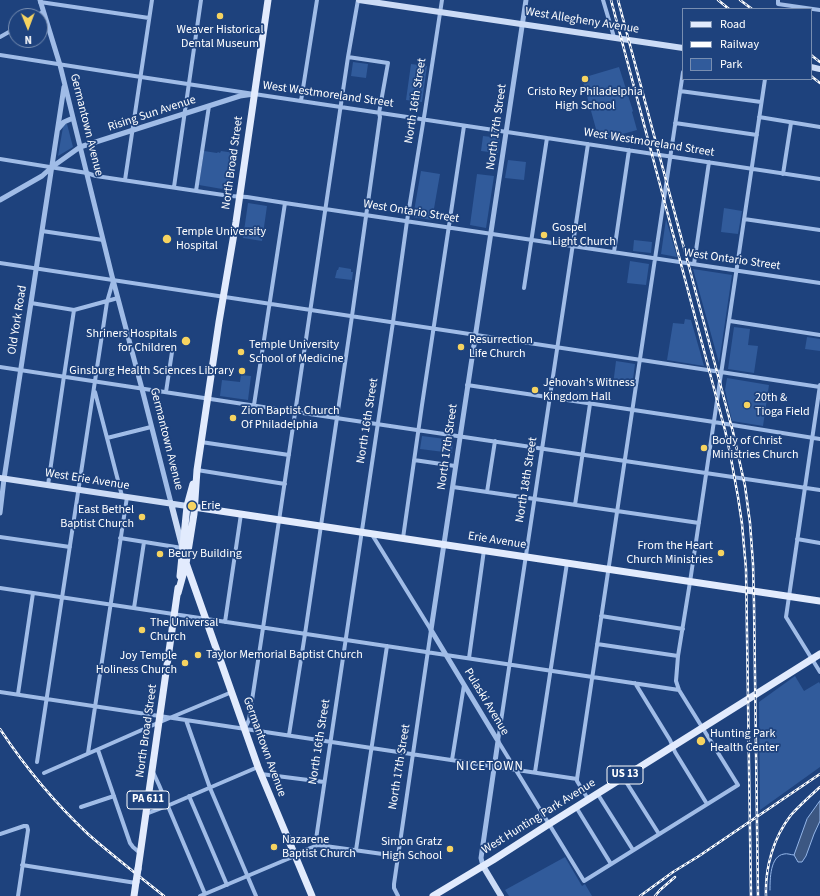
<!DOCTYPE html>
<html>
<head>
<meta charset="utf-8">
<style>
	body { margin:0 }
	#map { position:relative; width:820px; height:896px; overflow:hidden; background:#1e427d; font-family:"Source Sans 3",sans-serif }
	canvas { display:block }
	.legend { position:absolute; left:682px; top:8px; width:130px; height:72px; box-sizing:border-box; background:#1e427d; border:1px solid #788eb1; margin:0; padding:5px 7px; list-style:none; font-size:12px; color:#fff }
	.legend li { display:flex; align-items:center; gap:8px; height:20px }
	.legend b { width:20px; border:1px solid #788eb1 }
	.north { position:absolute; left:8px; top:8px; width:40px; height:40px; box-sizing:border-box; background:#1e427d; border:1px solid #788eb1; border-radius:50%; rotate:179deg; font-size:11px; font-weight:700; line-height:16px; text-align:center; color:#fff }
	.north::after { content:''; display:block; margin:auto; width:14px; height:18px; background:#f6d360; clip-path:polygon(50% 0,100% 100%,50% 72%,0 100%) }
</style>
</head>
<body>
<div id="map">
<canvas width="820" height="896"></canvas>
<ul class="legend">
<li><b style="height:5px;background:#e2ebfd"></b>Road</li>
<li><b style="height:5px;background:#fff"></b>Railway</li>
<li><b style="height:11px;background:#315b9b"></b>Park</li>
</ul>
<div class="north">N</div>
</div>
<script>
const ctx = document.querySelector('canvas').getContext('2d');
ctx.lineJoin = 'round';
function fill(path, color) { ctx.fillStyle = color; ctx.fill(path, 'evenodd'); }
function trace(path, color, width, dash) { ctx.strokeStyle = color; ctx.lineWidth = width; ctx.lineCap = dash ? 'butt' : 'round'; ctx.setLineDash(dash || []); ctx.stroke(path); }
function write(font, color, halo, rows, align = 'center') {
  ctx.font = font + ' "Source Sans 3",sans-serif'; ctx.lineWidth = 3.5; ctx.setLineDash([]); ctx.textBaseline = 'middle'; ctx.strokeStyle = halo; ctx.fillStyle = color; for (const [text, x, y, turn = 0] of rows) {
    ctx.save(); ctx.translate(x, y); ctx.rotate((+turn || 0) * Math.PI / 180); ctx.textAlign = isNaN(turn) ? turn : align; if (halo) ctx.strokeText(text, 0, 0); ctx.fillText(text, 0, 0); ctx.restore();
  }
}
const green = new Path2D(`
	M353,62L368,64L366,78L351,76Z
	M411,64L427,66L422,102L406,100Z
	M619,67L633,111L632,112L637,130L601,140H599L582,78Z
	M65,124H67L73,147L58,156L63,127Z
	M483,136L500,138L498,153L481,151Z
	M204,151L217,153L218,152L220,153L221,151L235,153L230,187H229L228,190L199,185Z
	M508,160L526,162L524,180L505,178Z
	M421,171L440,174L432,220L413,217Z
	M477,174L494,176L486,228L470,225Z
	M248,203L267,206L262,241L243,238Z
	M724,208L742,211L738,234L721,232Z
	M666,219L677,257L661,254Z
	M634,240L652,242L651,253L633,251Z
	M630,261L649,264L646,285L627,283Z
	M339,267L351,269V272H353L352,280L335,278L337,270H338Z
	M693,269L732,275L719,363Z
	M685,319L691,320L704,366L667,360L673,323L684,324Z
	M734,327L750,329L748,345L758,346L754,373L728,369Z
	M807,337L820,339V351L805,349Z
	M616,361L635,364L632,387L613,385Z
	M241,375L251,376L248,400L220,396L222,380L240,382Z
	M727,378L769,385L763,426L732,421L725,390Z
	M422,436L453,440L452,453L420,449Z
	M795,676L804,691L819,682L820,684V767L760,810L759,702Z
	M565,857L582,886L585,884L592,896H509L505,890Z`);
const water = new Path2D(`
	M820,801V821L814,834L806,856L802,862H798L794,855L807,819Z`);
const stream = new Path2D(`
	M770,890C770,879 770,856 784,854C787,853 791,855 794,855`);
const minor = new Path2D(`
	M603,0L614,37
	M778,0V4L820,10
	M40,2L149,18
	M36,16L43,12
	M0,37L16,28
	M0,55L141,77L820,179
	M680,91L761,102
	M301,101L317,0
	M759,117L820,127
	M675,123L757,135
	M588,144L498,741L584,881L738,785L679,690L676,681L678,656L690,582L765,79
	M0,159L87,173L96,176L230,196L247,197L285,203L820,283
	M783,174L791,123
	M125,180L152,0
	M174,187L201,0
	M196,191L209,106
	M744,219L820,230
	M42,231L103,240
	M614,252L629,150
	M0,263L820,387
	M694,264L709,162
	M524,288L547,138
	M31,303L74,310L118,298
	M730,321L820,335
	M0,367L296,412L820,490
	M467,385L714,422L820,439
	M820,385L786,617L820,672
	M95,392L107,438L122,496
	M166,392L172,352
	M254,405L285,203
	M107,438L151,427
	M201,442L289,455
	M414,460L455,466
	M197,470L285,484
	M48,485L64,376L74,310
	M453,487L699,523
	M487,492L495,441
	M575,505L590,404
	M371,533L431,630L394,884V888L398,896
	M0,537L70,547
	M120,538L182,548
	M403,538L422,405L464,126
	M797,539L820,543
	M0,588L679,690
	M134,608L144,542
	M601,616L683,629
	M225,622L241,514
	M597,644L678,656
	M469,658L484,550
	M635,683L670,740L675,752L707,804
	M0,692L577,779
	M18,694L33,593
	M186,720L210,788L256,896
	M245,728L249,720L263,628L348,57L358,0
	M289,735L305,634L352,316L380,117L379,113L388,63L348,57
	M98,750L130,843L133,847L140,853
	M88,753L127,497
	M452,760L464,685
	M37,762L107,302L113,281
	M153,772L159,785L205,894
	M535,772L567,563
	M44,773L160,722L232,692
	M261,774L324,782
	M623,777L659,834
	M597,793L633,850
	M189,796L227,885
	M588,799L577,781V779L683,72
	M81,807L114,796
	M576,807L611,864
	M146,814L167,806L258,767
	M0,834L24,826H27L28,830L18,896
	M315,846L393,322L407,221L425,111L442,0
	M356,850L387,646
	M22,865L136,883
	M200,896L290,858L300,852L318,845L397,856`);
const tertiary = new Path2D(`
	M40,0L60,65L112,276L142,389L171,503
	M58,129L64,122L73,118
	M0,200L42,176L52,167L80,147L240,96L254,94
	M0,513L4,479L64,87
	M483,866L481,858L498,741L431,630L526,0`);
const secondary = new Path2D(`
	M359,0L683,48
	M811,67L820,69
	M0,478L187,506
	M171,503L182,546
	M483,866L501,896`);
const primary = new Path2D(`
	M187,506L820,601
	M186,563L258,767L312,896
	M180,576L187,506L193,484
	M178,593L186,564L194,514L197,470L219,322L236,222L268,0
	M138,869L178,588
	M134,896L136,882
	M433,896L493,860L549,824L820,654`);
const rail = new Path2D(`
	M611,0L725,430L730,453L738,497L742,524L746,569L751,896
	M618,0L733,432L745,486L750,523L753,564L754,604L758,896
	M718,0L729,9
	M740,0L752,9
	M811,55L820,62
	M811,76L820,83
	M0,729C25,767 55,803 88,834C113,856 139,876 164,896
	M640,896L673,872L699,856L820,774
	M655,896L660,890L675,877
	M766,896C765,868 773,838 791,815C800,805 810,796 820,787`);
const primaryBridge = new Path2D(`
	M136,882L138,869`);
const markers = [
	[220,16,4,"#f6d360"],
	[585,79,4,"#f6d360"],
	[544,235,4,"#f6d360"],
	[167,239,5,"#f6d360"],
	[186,341,5,"#f6d360"],
	[461,347,4,"#f6d360"],
	[241,352,4,"#f6d360"],
	[242,371,4,"#f6d360"],
	[535,390,4,"#f6d360"],
	[747,405,4,"#f6d360"],
	[233,418,4,"#f6d360"],
	[704,448,4,"#f6d360"],
	[192,506,5,"#f6d360"],
	[142,517,4,"#f6d360"],
	[721,553,4,"#f6d360"],
	[160,554,4,"#f6d360"],
	[142,630,4,"#f6d360"],
	[198,655,4,"#f6d360"],
	[185,663,4,"#f6d360"],
	[701,741,5,"#f6d360"],
	[274,847,4,"#f6d360"],
	[450,849,4,"#f6d360"]
];
const shields = [
	[625,775,36],
	[148,800,42]
];
const shieldNames = [
	["US 13",625,775],
	["PA 611",148,800]
];
const streetNames = [
	["West Allegheny Avenue",582,21,9],
	["West Westmoreland Street",328,95,8],
	["North 16th Street",416,101,-81],
	["Rising Sun Avenue",152,114,-18],
	["Germantown Avenue",86,125,76],
	["North 17th Street",497,127,-82],
	["West Westmoreland Street",649,143,9],
	["North Broad Street",233,163,-82],
	["West Ontario Street",411,212,9],
	["West Ontario Street",732,260,8],
	["Old York Road",18,320,-81],
	["North 16th Street",368,421,-81],
	["Germantown Avenue",166,439,76],
	["North 17th Street",448,447,-82],
	["West Erie Avenue",87,480,9],
	["North 18th Street",527,480,-81],
	["Erie Avenue",497,541,9],
	["Pulaski Avenue",486,702,59],
	["North Broad Street",147,731,-82],
	["North 16th Street",320,742,-81],
	["Germantown Avenue",264,747,70],
	["North 17th Street",400,767,-81],
	["West Hunting Park Avenue",539,817,-32]
];
const poiNames = [
	["Weaver Historical",220,30,"center"],
	["Dental Museum",220,44,"center"],
	["Cristo Rey Philadelphia",585,92,"center"],
	["High School",585,106,"center"],
	["Gospel",552,228],
	["Light Church",552,242],
	["Temple University",176,232],
	["Hospital",176,246],
	["Shriners Hospitals",177,334,"right"],
	["for Children",177,348,"right"],
	["Resurrection",469,340],
	["Life Church",469,354],
	["Temple University",249,345],
	["School of Medicine",249,359],
	["Ginsburg Health Sciences Library",234,371,"right"],
	["Jehovah's Witness",543,383],
	["Kingdom Hall",543,397],
	["20th &",755,398],
	["Tioga Field",755,412],
	["Zion Baptist Church",241,411],
	["Of Philadelphia",241,425],
	["Body of Christ",712,441],
	["Ministries Church",712,455],
	["Erie",201,506],
	["East Bethel",134,510,"right"],
	["Baptist Church",134,524,"right"],
	["From the Heart",713,546,"right"],
	["Church Ministries",713,560,"right"],
	["Beury Building",168,554],
	["The Universal",150,623],
	["Church",150,637],
	["Taylor Memorial Baptist Church",206,655],
	["Joy Temple",177,656,"right"],
	["Holiness Church",177,670,"right"],
	["Hunting Park",710,734],
	["Health Center",710,748],
	["Nazarene",282,840],
	["Baptist Church",282,854],
	["Simon Gratz",442,842,"right"],
	["High School",442,856,"right"]
];
const neighbourhoodNames = [
	["NICETOWN",490,767]
];
fill(green, '#315b9b');
fill(water, '#3c5782');
trace(water, '#94b6e9', 1);
trace(stream, '#94b6e9', 1);
trace(minor, '#a0bce7', 4);
trace(tertiary, '#a0bce7', 5);
trace(secondary, '#cbdbf6', 6);
trace(primary, '#e2ebfd', 7);
trace(rail, '#fff', 2.5);
trace(rail, '#1e427d', 1, [3]);
trace(primaryBridge, '#e2ebfd', 7);
for (const [x, y, r, color] of markers) { const dot = new Path2D(); dot.arc(x, y, r, 0, 2 * Math.PI); ctx.fillStyle = color; ctx.fill(dot); trace(dot, '#1e427d', 1.5); }
for (const [x, y, w] of shields) { const box = new Path2D(); box.roundRect(x - w / 2, y - 9, w, 18, 3); ctx.fillStyle = '#1e427d'; ctx.fill(box); trace(box, '#fff', 1); }
write('bold 11px', '#fff', null, shieldNames);
write('12px', '#fff', '#1e427d', streetNames);
write('12px', '#fff', '#1e427d', poiNames, 'left');
ctx.letterSpacing = '1px';
write('13px', '#fff', '#1e427d', neighbourhoodNames);
ctx.letterSpacing = '0px';
</script>
</body>
</html>
